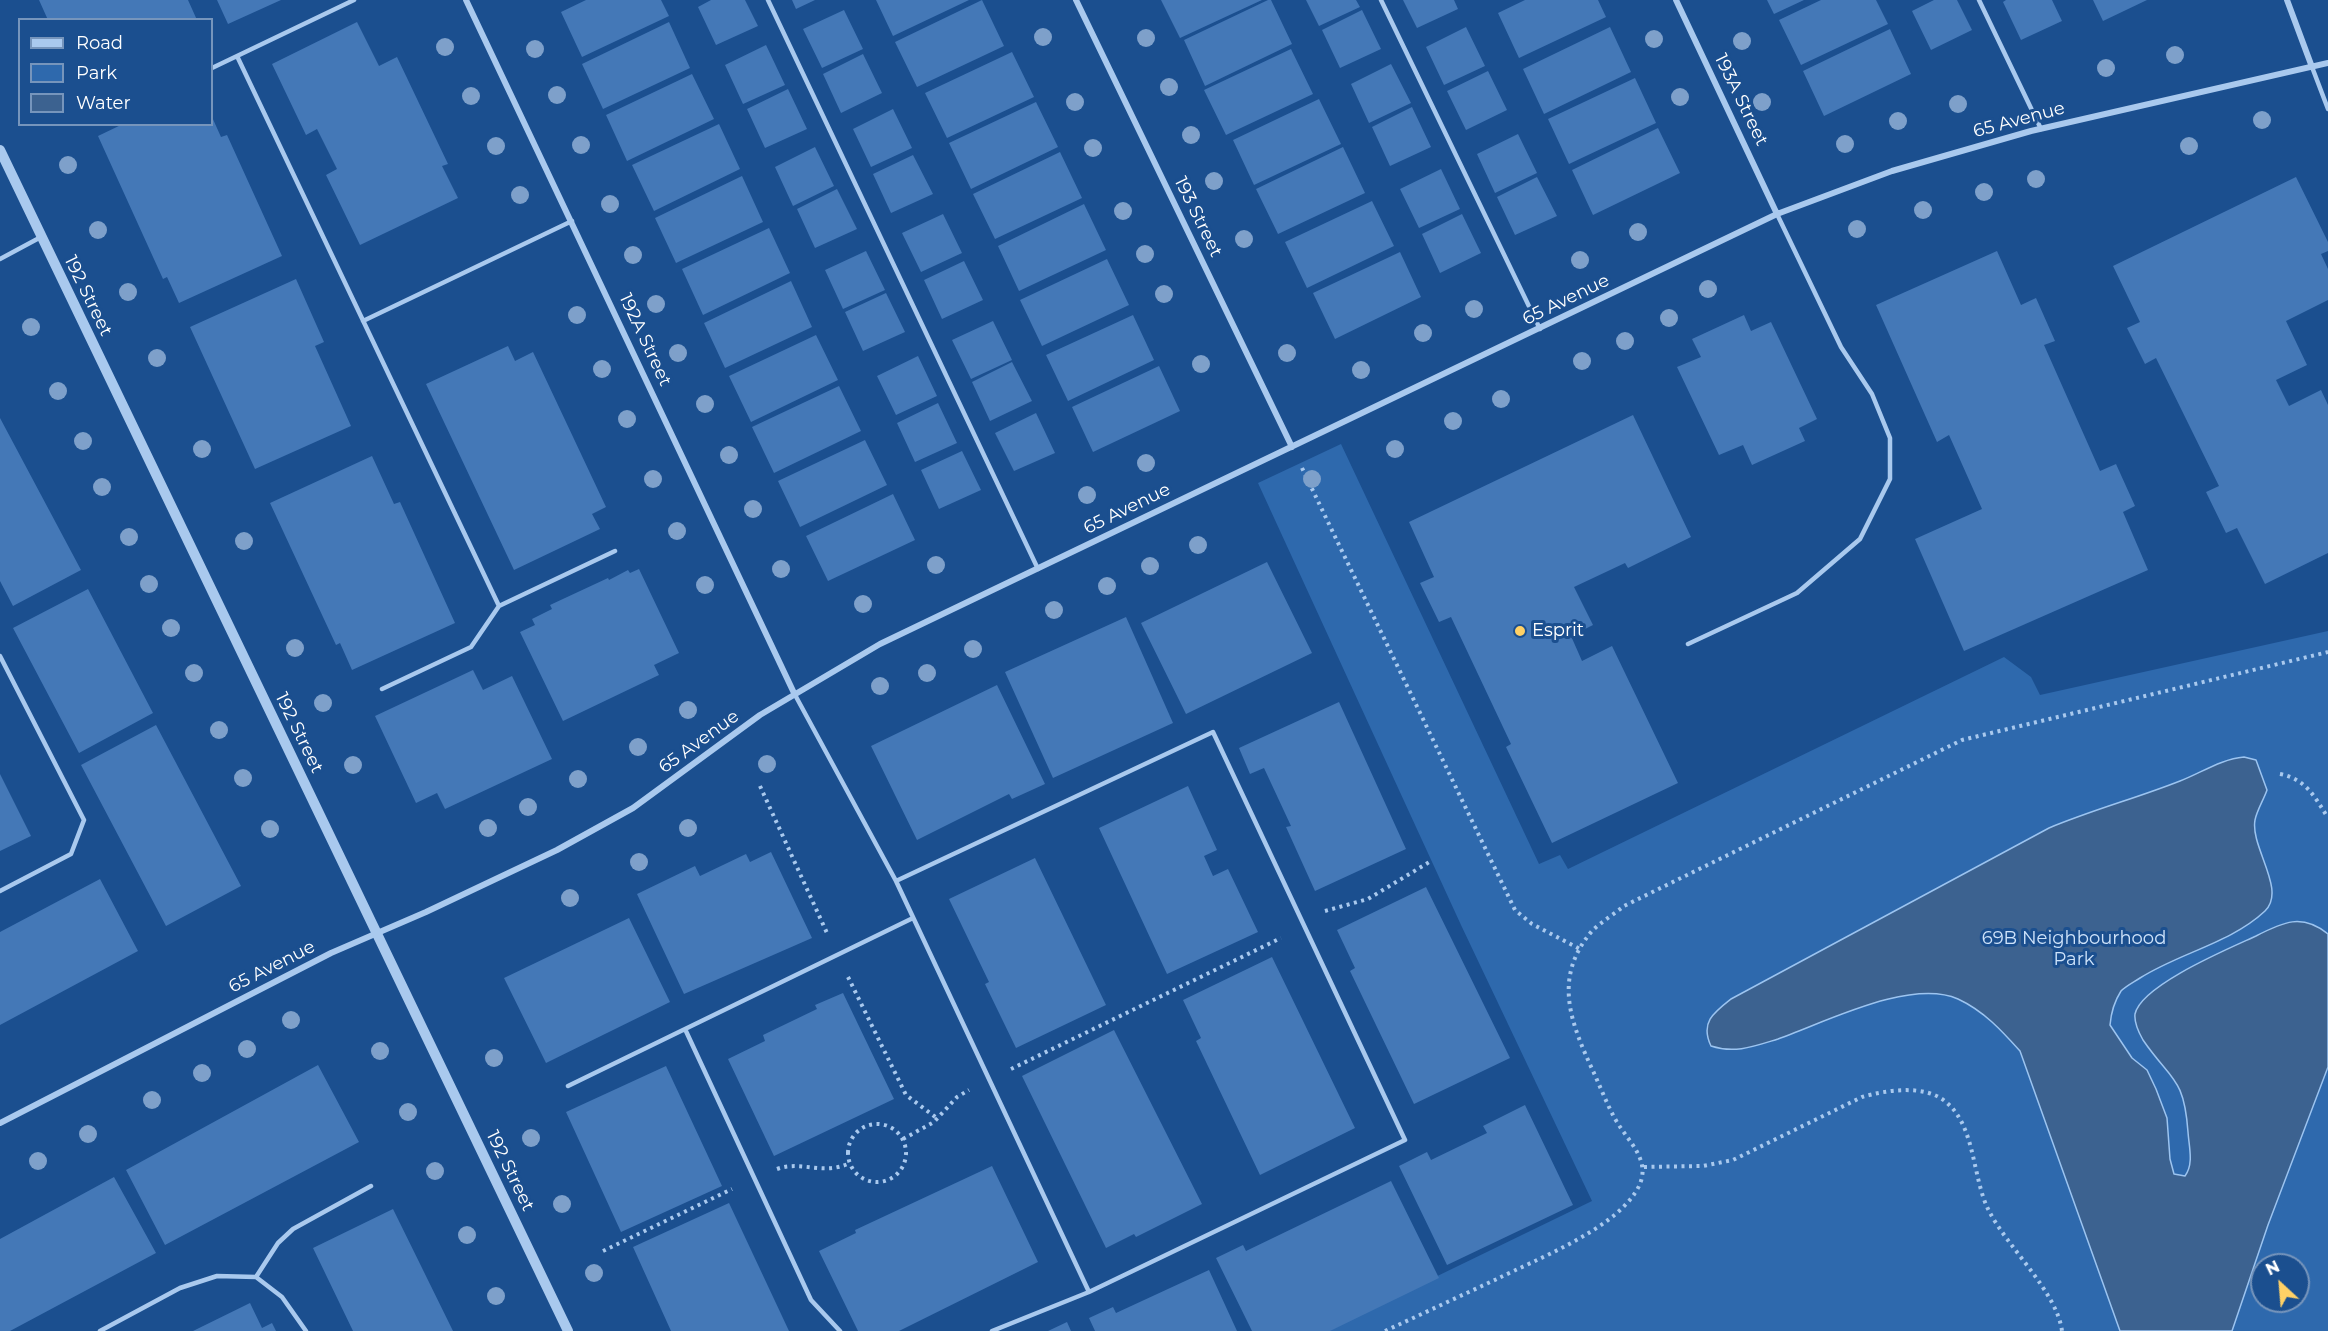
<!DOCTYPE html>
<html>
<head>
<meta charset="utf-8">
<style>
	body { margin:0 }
	#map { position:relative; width:2328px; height:1331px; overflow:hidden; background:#1b4f8f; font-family:Montserrat,sans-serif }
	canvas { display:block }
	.legend { position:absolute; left:18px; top:18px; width:195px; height:108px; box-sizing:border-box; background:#1b4f8f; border:2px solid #7695bc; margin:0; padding:8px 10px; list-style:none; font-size:18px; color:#fff }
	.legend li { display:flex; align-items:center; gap:12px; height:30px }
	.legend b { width:30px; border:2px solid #7695bc }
	.north { position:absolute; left:2250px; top:1253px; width:60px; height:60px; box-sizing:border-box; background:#1b4f8f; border:2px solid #7695bc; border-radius:50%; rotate:334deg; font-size:16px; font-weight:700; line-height:24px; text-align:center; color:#fff }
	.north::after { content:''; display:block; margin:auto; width:21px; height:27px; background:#ffd166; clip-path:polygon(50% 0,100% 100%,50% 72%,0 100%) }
</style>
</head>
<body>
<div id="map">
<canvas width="2328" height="1331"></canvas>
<ul class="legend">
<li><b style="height:8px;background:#a9c9ee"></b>Road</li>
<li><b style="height:16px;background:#2e69ad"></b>Park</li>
<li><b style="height:16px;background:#3c6290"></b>Water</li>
</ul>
<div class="north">N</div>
</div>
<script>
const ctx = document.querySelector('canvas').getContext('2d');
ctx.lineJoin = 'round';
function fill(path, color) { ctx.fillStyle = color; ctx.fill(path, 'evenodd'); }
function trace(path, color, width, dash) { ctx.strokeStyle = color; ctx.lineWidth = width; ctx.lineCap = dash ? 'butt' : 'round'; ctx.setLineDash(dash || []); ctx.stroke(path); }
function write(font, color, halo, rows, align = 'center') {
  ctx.font = font + ' Montserrat,sans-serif'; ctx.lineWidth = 6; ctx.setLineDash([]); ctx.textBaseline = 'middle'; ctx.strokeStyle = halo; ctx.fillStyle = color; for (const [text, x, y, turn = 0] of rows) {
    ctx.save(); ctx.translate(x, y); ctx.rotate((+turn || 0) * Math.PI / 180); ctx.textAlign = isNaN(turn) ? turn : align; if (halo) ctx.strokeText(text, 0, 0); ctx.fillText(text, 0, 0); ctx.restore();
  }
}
const green = new Path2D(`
	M1341,444L1539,864L1560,855L1568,869L2004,657L2031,677L2040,695L2328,631V1331H1324L1592,1201L1461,925L1258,483ZM2262,1265H2298V1301H2262Z`);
const water = new Path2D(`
	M2244,757L2256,760L2267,790C2264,799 2257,810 2255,820C2250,847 2287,890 2265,911C2231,943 2179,953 2140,978C2134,982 2126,986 2121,991C2114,1002 2111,1013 2110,1025L2132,1058L2147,1070L2156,1089L2167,1118L2170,1159L2174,1174L2185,1176C2194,1164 2189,1147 2188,1132C2184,1076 2171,1081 2143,1040C2139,1033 2134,1023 2135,1014C2141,985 2230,948 2256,936C2283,922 2302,913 2328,934V1067L2268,1225L2232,1331H2120L2020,1051C2002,1031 1984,1011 1958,999C1910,978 1824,1023 1778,1039C1755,1046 1735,1054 1711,1046C1700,1023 1713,1013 1731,999L2049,828C2092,810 2137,798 2180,781C2201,773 2221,759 2244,757Z`);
const building = new Path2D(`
	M39,0H188L197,20H48Z
	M217,0H281L228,24Z
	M586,0H661L669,16L582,57L561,12Z
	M711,0H745L758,26L716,45L698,7Z
	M792,0H815L796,9Z
	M876,0H969L893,36Z
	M982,0L1004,46L917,87L895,42Z
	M1161,0H1262L1180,38Z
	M1268,0H1271L1292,44L1205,86L1184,40Z
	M1306,0H1356L1360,7L1319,26Z
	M1403,0H1454L1458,9L1417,28Z
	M1525,0H1598L1606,17L1519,58L1498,13Z
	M1767,0H1804L1774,14Z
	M1821,0H1876L1888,24L1801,65L1779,20Z
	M1934,0H1957L1972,30L1931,50L1912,11Z
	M2006,0H2052L2062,21L2021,40L2003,2Z
	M2093,0H2147L2103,21Z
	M844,10L863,49L822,68L803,29Z
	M1362,10L1381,49L1340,68L1322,30Z
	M357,22L379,66L397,57L448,164L442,166L458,198L360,245L326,175L337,169L317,129L306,135L272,64Z
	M669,22L690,68L603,109L582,64Z
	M1466,27L1485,66L1444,85L1426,47Z
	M1610,27L1631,72L1544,114L1523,69Z
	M1890,29L1911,74L1824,116L1803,71Z
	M766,45L785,85L743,104L725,65Z
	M1291,49L1313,94L1226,135L1204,90Z
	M1012,52L1034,97L947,138L925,93Z
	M863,54L882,93L841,113L823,74Z
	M1391,64L1411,103L1369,123L1351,84Z
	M1488,71L1507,110L1466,130L1447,91Z
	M692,74L714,119L627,161L606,115Z
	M1635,78L1656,123L1569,164L1548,119Z
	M788,89L807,129L765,148L747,109Z
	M1319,99L1341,144L1254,185L1233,140Z
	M1036,102L1058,147L971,189L949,143Z
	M1412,107L1431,147L1390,166L1372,127Z
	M893,109L912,148L871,167L853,129Z
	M212,117L221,137L227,135L282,256L179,303L167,277L163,279L98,136L123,124H212Z
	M719,124L740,169L654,211L632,165Z
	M1658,128L1680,173L1593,215L1572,170Z
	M1518,134L1537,173L1495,193L1477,154Z
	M815,147L834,186L793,206L775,167Z
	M1343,147L1365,193L1278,234L1256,189Z
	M1060,152L1082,198L995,239L973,194Z
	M913,155L933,194L891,213L873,174Z
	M1441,169L1460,209L1419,228L1400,189Z
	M742,176L763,222L676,263L655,218Z
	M1537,177L1557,216L1515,235L1497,197Z
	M2296,177L2328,242V251L2321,254L2328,269V300L2286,321L2307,365L2276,380L2289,406L2321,390L2328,405V553L2265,584L2237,528L2226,533L2206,492L2219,486L2156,358L2145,364L2127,328L2140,322L2113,266Z
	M837,189L857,229L815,248L797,209Z
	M1372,201L1394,246L1307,288L1285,242Z
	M1084,204L1106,250L1019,291L998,246Z
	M943,214L962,253L921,272L902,233Z
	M1462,214L1481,253L1440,273L1422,234Z
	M769,228L790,273L703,315L682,269Z
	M866,251L885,290L843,309L825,270Z
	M1997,251L2021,305L2036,298L2055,341L2044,345L2100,471L2116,464L2135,506L2123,512L2148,570L1964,651L1915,539L1982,509L1949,435L1937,442L1876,305Z
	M1400,252L1421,297L1335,339L1313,293Z
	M1107,259L1129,305L1042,346L1020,300Z
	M964,261L983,300L942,319L924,280Z
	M296,279L324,342L315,346L351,426L255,469L190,327Z
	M791,281L812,327L725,368L704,323Z
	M886,293L905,332L863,351L845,312Z
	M1133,315L1154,360L1068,401L1046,355Z
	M1744,315L1751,331L1771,322L1817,419L1799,428L1805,441L1752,465L1743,445L1719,455L1677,367L1701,357L1692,339Z
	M993,321L1012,360L971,379L952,340Z
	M816,335L838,380L751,422L729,376Z
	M508,346L515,361L533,352L606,507L592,514L600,529L514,570L426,384Z
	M918,356L937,396L896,415L877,376Z
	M1012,362L1032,401L990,421L972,382Z
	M1159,366L1180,411L1093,452L1072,407Z
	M839,386L861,431L774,473L752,427Z
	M938,403L957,443L915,462L897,423Z
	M1036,413L1055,453L1014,471L995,433Z
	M1633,415L1691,537L1628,568L1625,563L1574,587L1593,625L1571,636L1582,661L1612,646L1678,783L1552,843L1506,747L1511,744L1451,617L1439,622L1420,583L1434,577L1409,522Z
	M0,418L81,570L13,606L0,581Z
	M865,440L887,485L800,527L778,481Z
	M962,451L981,490L939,509L921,470Z
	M372,456L394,504L400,502L455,623L352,670L340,643L336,645L270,503Z
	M893,494L915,540L828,581L806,536Z
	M1267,562L1312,653L1186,714L1141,623Z
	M639,569L679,653L654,665L659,675L563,721L520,632L535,625L532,619L552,609L550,605L608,578L609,580L628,570L630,573Z
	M88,589L153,713L79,753L13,628Z
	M1126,617L1173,723L1053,778L1005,672Z
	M473,670L483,690L512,676L552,759L445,809L437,793L416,803L375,716Z
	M997,685L1045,784L1012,799L1009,794L917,840L871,746Z
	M1339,702L1406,849L1315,891L1286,827L1291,826L1264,768L1250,774L1239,748Z
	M156,725L241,886L166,926L81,765Z
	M0,774L31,836L0,851Z
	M1188,786L1217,850L1204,856L1213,876L1228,869L1258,932L1167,974L1099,828Z
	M771,852L812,938L684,994L637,894L695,866L700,876L746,854L750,862Z
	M1035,858L1106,1005L1016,1048L985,984L989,982L949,899Z
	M100,879L138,951L0,1025V932Z
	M1426,887L1510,1058L1414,1104L1350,971L1355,968L1337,930Z
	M629,918L670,1002L546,1063L504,978Z
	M1272,957L1355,1128L1260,1175L1196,1041L1201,1038L1183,1000Z
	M843,993L894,1099L774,1156L728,1059L765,1041L763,1035L817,1009L815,1005Z
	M1114,1030L1202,1204L1136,1237L1134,1234L1106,1248L1022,1076Z
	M318,1065L359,1142L165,1245L126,1170Z
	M666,1066L722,1186L621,1232L566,1112Z
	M1525,1105L1573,1205L1447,1265L1399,1166L1427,1152L1431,1160L1487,1133L1483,1126Z
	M992,1166L1038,1262L899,1331H858L819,1251L856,1233L855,1230Z
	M114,1177L156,1253L10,1331H0V1239Z
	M1391,1181L1439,1278L1330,1331H1252L1216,1258L1243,1245L1246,1251Z
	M729,1203L789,1331H671L633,1247Z
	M393,1209L453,1331H353L313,1248Z
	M1209,1270L1237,1331H1095L1089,1318L1113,1307L1116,1313Z
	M250,1303L262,1328L272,1323L276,1331H193Z
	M1067,1322L1071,1331H1048Z`);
const path = new Path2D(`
	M1302,468L1515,910L1532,924L1580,949
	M2280,774C2306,779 2315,797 2328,818
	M760,786L827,933
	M1325,911L1368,899L1431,861
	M848,977L906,1095L938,1119
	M1011,1069L1281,938
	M848 1153a29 29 0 1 1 58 0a29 29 0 1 1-58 0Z
	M903,1139L934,1122L957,1097L969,1090
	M1644,1167L1703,1166L1733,1160L1862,1097C1886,1090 1925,1084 1946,1102C1976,1127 1972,1178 1989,1211C2008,1248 2057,1292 2062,1331
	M777,1169C802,1160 822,1176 850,1163
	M603,1251L732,1189
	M1385,1331C1422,1314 1460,1296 1497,1279C1537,1259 1610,1231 1635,1193C1656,1162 1628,1143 1614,1117C1606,1102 1600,1086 1593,1071C1571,1023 1552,978 1592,931C1601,922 1614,914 1624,906L1962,740L2328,652`);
const service = new Path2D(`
	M768,0L1038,569
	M1381,0L1540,329
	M1979,0L2041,129
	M237,56L499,606
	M2312,67L2328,109
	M212,68L354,0
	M0,259L41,237
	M363,321L572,221
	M1688,644L1797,593L1860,539L1890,479V438L1872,394L1841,347L1777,214
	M0,656L84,820L71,854L0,891
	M382,689L471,647L499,606L615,551
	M794,693L896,881L1089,1292L992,1331
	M896,881L1213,732L1405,1140L1089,1292
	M685,1029L811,1300L840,1331
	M568,1086L913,918
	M256,1277L278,1243L293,1229L371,1186
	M100,1331L180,1288L217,1276L256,1277L282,1297L306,1331`);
const minor = new Path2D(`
	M466,0L794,693
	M1076,0L1292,447
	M1676,0L1777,214
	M2287,0L2312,67
	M0,1123L331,953L426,912L557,850L633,808L760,715L880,644L1777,214L1892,171L2031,131L2328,63`);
const tertiary = new Path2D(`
	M0,150L568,1331`);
const trees = [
	[1043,37],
	[1146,38],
	[1654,39],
	[1742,41],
	[445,47],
	[535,49],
	[2175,55],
	[2106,68],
	[1169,87],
	[557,95],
	[471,96],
	[1680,97],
	[1075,102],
	[1762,102],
	[1958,104],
	[2262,120],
	[1898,121],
	[1191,135],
	[1845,144],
	[581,145],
	[496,146],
	[2189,146],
	[1093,148],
	[68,165],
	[2036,179],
	[1214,181],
	[1984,192],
	[520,195],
	[610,204],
	[1923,210],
	[1123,211],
	[1857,229],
	[98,230],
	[1638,232],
	[1244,239],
	[1145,254],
	[633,255],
	[1580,260],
	[1708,289],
	[128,292],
	[1164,294],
	[656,304],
	[1474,309],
	[577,315],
	[1669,318],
	[31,327],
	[1423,333],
	[1625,341],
	[678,353],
	[1287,353],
	[157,358],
	[1582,361],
	[1201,364],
	[602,369],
	[1361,370],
	[58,391],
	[1501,399],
	[705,404],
	[627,419],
	[1453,421],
	[83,441],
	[202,449],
	[1395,449],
	[729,455],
	[1146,463],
	[653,479],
	[1312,479],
	[102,487],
	[1087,495],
	[753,509],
	[677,531],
	[129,537],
	[244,541],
	[1198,545],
	[936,565],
	[1150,566],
	[781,569],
	[149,584],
	[705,585],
	[1107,586],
	[863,604],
	[1054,610],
	[171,628],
	[295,648],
	[973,649],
	[194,673],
	[927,673],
	[880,686],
	[323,703],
	[688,710],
	[219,730],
	[638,747],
	[767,764],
	[353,765],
	[243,778],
	[578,779],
	[528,807],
	[488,828],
	[688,828],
	[270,829],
	[639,862],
	[570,898],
	[291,1020],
	[247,1049],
	[380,1051],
	[494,1058],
	[202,1073],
	[152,1100],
	[408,1112],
	[88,1134],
	[531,1138],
	[38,1161],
	[435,1171],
	[562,1204],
	[467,1235],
	[594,1273],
	[496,1296]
];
const markers = [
	[1520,631,6,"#ffd166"]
];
const streetNames = [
	["193A Street",1741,100,64],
	["65 Avenue",2019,120,-15],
	["193 Street",1198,217,64],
	["192 Street",88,296,64],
	["65 Avenue",1566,300,-26],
	["192A Street",645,340,65],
	["65 Avenue",1127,509,-26],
	["192 Street",299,733,64],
	["65 Avenue",699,742,-36],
	["65 Avenue",272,967,-27],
	["192 Street",510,1171,64]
];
const poiNames = [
	["Esprit",1532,631]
];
const parkNames = [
	["69B Neighbourhood",2074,939],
	["Park",2074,960]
];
fill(green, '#2e69ad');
fill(water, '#3c6290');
trace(water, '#9cc4f0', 1.5);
fill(building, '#4478b7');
trace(path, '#a9c9ee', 4, [3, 4.5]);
trace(service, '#a9c9ee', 4.5);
trace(minor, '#a9c9ee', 6);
trace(tertiary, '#a9c9ee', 10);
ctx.fillStyle = '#7ea0ca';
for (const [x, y] of trees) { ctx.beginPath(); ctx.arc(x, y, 9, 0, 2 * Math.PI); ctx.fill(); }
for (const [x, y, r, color] of markers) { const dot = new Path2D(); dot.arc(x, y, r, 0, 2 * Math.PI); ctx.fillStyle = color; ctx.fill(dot); trace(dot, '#1b4f8f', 2); }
write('18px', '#fff', '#1b4f8f', streetNames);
write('18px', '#fff', '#1b4f8f', poiNames, 'left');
write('18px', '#cfe3fa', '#1b4f8f', parkNames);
</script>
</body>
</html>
